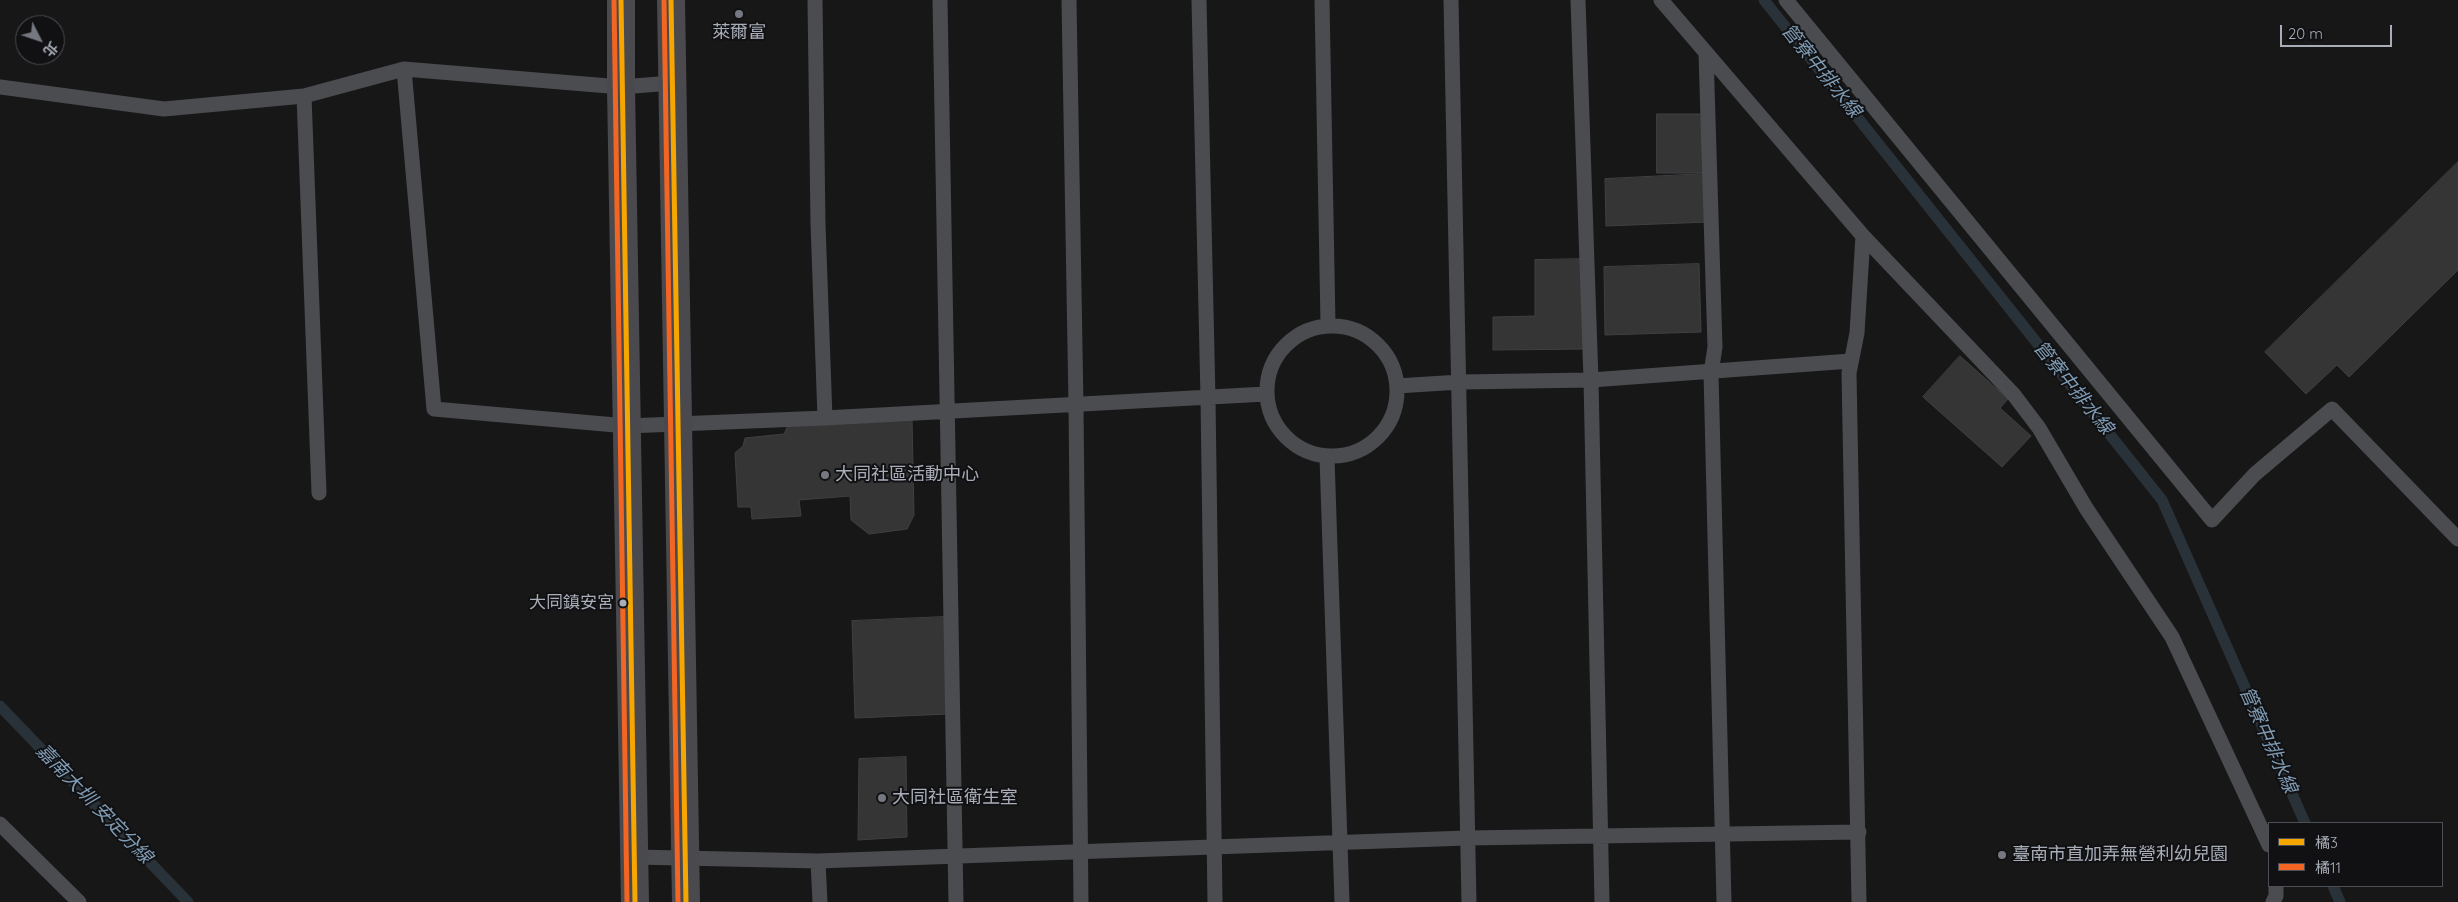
<!DOCTYPE html>
<html>
<head>
<meta charset="utf-8">
<style>
	body { margin:0 }
	#map { position:relative; width:2458px; height:902px; overflow:hidden; background:#171717; font-family:Quicksand,"Noto Sans TC",sans-serif }
	canvas { display:block }
	.legend { position:absolute; left:2268px; top:822px; width:175px; height:65px; box-sizing:border-box; background:#111113; border:1px solid #4d4f55; margin:0; padding:6px 9px; list-style:none; font-size:15px; color:#a8adb8 }
	.legend li { display:flex; align-items:center; gap:10px; height:25px }
	.legend b { width:25px; border:1px solid #4d4f55 }
	.north { position:absolute; left:15px; top:15px; width:50px; height:50px; box-sizing:border-box; background:#111113; border:1px solid #4d4f55; border-radius:50%; rotate:131deg; font-size:14px; font-weight:700; line-height:20px; text-align:center; color:#a8adb8 }
	.north::after { content:''; display:block; margin:auto; width:18px; height:22px; background:#757880; clip-path:polygon(50% 0,100% 100%,50% 72%,0 100%) }
	.scale { position:absolute; left:2280px; top:25px; width:112px; height:22px; box-sizing:border-box; border:2px solid #a8adb8; border-top:0; padding-left:6px; font-size:15px; line-height:18px; white-space:nowrap; color:#a8adb8; -webkit-text-stroke:4px #111113; paint-order:stroke }
</style>
</head>
<body>
<div id="map">
<canvas width="2458" height="902"></canvas>
<ul class="legend">
<li><b style="height:6px;background:#f7a600"></b>橘3</li>
<li><b style="height:6px;background:#f26522"></b>橘11</li>
</ul>
<div class="north">北</div>
<div class="scale">20 m</div>
</div>
<script>
const ctx = document.querySelector('canvas').getContext('2d');
ctx.lineJoin = 'round';
function trace(path, color, width, dash) { ctx.strokeStyle = color; ctx.lineWidth = width; ctx.lineCap = dash ? 'butt' : 'round'; ctx.setLineDash(dash || []); ctx.stroke(path); }
function fill(path, color) { ctx.fillStyle = color; ctx.fill(path, 'evenodd'); }
function write(font, color, halo, rows, align = 'center') {
  ctx.font = font + ' Quicksand,"Noto Sans TC",sans-serif'; ctx.lineWidth = 4; ctx.setLineDash([]); ctx.textBaseline = 'middle'; ctx.strokeStyle = halo; ctx.fillStyle = color; for (const [text, x, y, turn = 0] of rows) {
    ctx.save(); ctx.translate(x, y); ctx.rotate((+turn || 0) * Math.PI / 180); ctx.textAlign = isNaN(turn) ? turn : align; if (halo) ctx.strokeText(text, 0, 0); ctx.fillText(text, 0, 0); ctx.restore();
  }
}
const stream = new Path2D(`
	M1764,0L2162,500L2305,823
	M0,706L188,902
	M2333,886L2340,902`);
const building = new Path2D(`
	M1657,114H1704V173H1657Z
	M2458,162V270L2349,377L2337,365L2306,394L2265,352Z
	M1706,174L1708,222L1606,226L1605,179Z
	M1587,259L1588,349L1493,350V317L1535,316V260Z
	M1699,264L1701,332L1605,335L1604,267Z
	M1960,356L2008,399L2000,408L2031,436L2002,467L1923,397Z
	M912,418L914,515L907,529L869,534L851,520L850,496L799,500L801,516L752,519L751,507H738L735,453L743,446L745,438L784,434L790,421Z
	M944,617L948,714L855,718L852,621Z
	M906,757L907,837L858,840L859,759Z`);
const service = new Path2D(`
	M815,0L818,224L825,418
	M940,0L956,902
	M1069,0L1076,405L1081,902
	M1199,0L1208,398L1215,902
	M1322,0L1328,324
	M1451,0L1469,902
	M1578,0L1591,380L1602,902
	M1661,0L1863,236L2014,395L2039,428L2086,508L2172,637L2269,845
	M1786,0L2212,520L2255,474L2332,409L2458,539
	M1706,53L1715,347L1711,373L1724,902
	M404,69L434,409L627,426L825,418L1266,394
	M0,87L164,109L304,96L404,69L621,87L672,83
	M304,96L319,493
	M1267 391a65 65 0 1 1 130 0a65 65 0 1 1-130 0Z
	M1397,386L1460,382L1591,380L1851,361
	M1327,458L1342,902
	M0,824L79,902
	M635,857L818,861L1467,838L1859,832
	M818,861L820,902
	M1859,902L1849,373L1857,333L1863,236
	M2273,902L2276,896V886`);
const secondary = new Path2D(`
	M621,0V87L635,902
	M671,0L686,902`);
const bus1 = new Path2D(`
	M621,0L635,902
	M671,0L686,902`);
const bus2 = new Path2D(`
	M614,0L627,902
	M664,0L678,902`);
const markers = [
	[739,14,5,"#757880"],
	[825,475,5,"#757880"],
	[623,603,4.5,"#a8adb8"],
	[882,798,5,"#757880"],
	[2002,855,5,"#757880"]
];
const busNames = [
	["大同鎮安宮",614,603]
];
const poiNames = [
	["萊爾富",739,33,"center"],
	["大同社區活動中心",835,475],
	["大同社區衛生室",892,798],
	["臺南市直加弄無營利幼兒園",2012,855]
];
const waterNames = [
	["管寮中排水線",1821,71,51],
	["管寮中排水線",2073,388,51],
	["管寮中排水線",2268,740,66],
	["嘉南大圳 安定分線",94,804,46]
];
trace(stream, '#2a3239', 11);
fill(building, '#353536');
trace(building, '#3f4043', 1);
trace(service, '#4b4c50', 15);
trace(secondary, '#4a4a4e', 28);
trace(bus1, '#f7a600', 5);
trace(bus2, '#f26522', 5);
for (const [x, y, r, color] of markers) { const dot = new Path2D(); dot.arc(x, y, r, 0, 2 * Math.PI); ctx.fillStyle = color; ctx.fill(dot); trace(dot, '#111113', 2); }
write('17px', '#a8adb8', '#111113', busNames, 'right');
write('18px', '#a8adb8', '#111113', poiNames, 'left');
write('italic 19px', '#7f9bb3', '#111113', waterNames);
</script>
</body>
</html>
